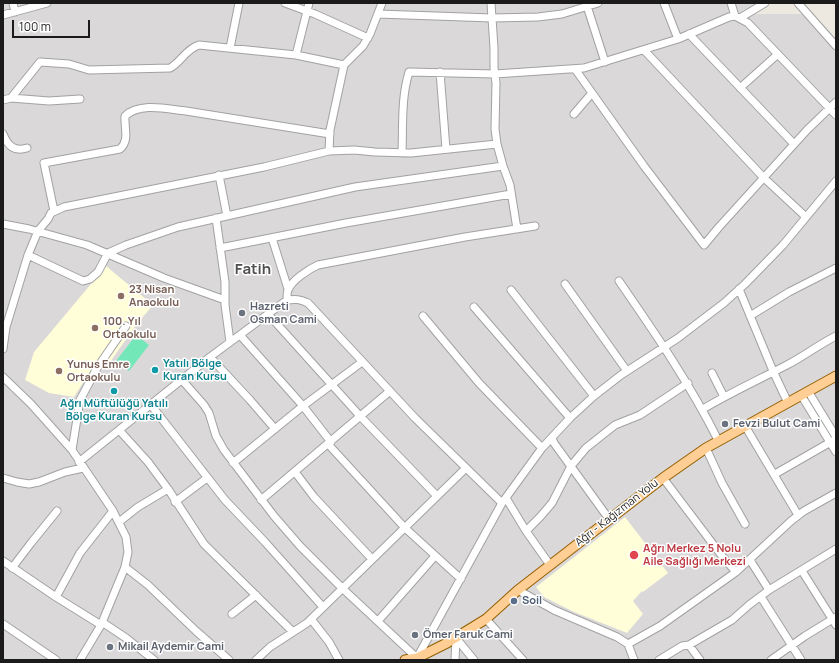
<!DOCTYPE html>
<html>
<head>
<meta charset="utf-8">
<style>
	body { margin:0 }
	#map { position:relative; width:839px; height:663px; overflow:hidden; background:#eee9e0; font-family:Manrope,sans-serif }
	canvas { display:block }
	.frame { position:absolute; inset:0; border:4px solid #1b1b1b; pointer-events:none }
	.scale { position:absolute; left:12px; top:20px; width:78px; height:18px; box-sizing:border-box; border:2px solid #1b1b1b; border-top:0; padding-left:5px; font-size:12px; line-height:14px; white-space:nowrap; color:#1b1b1b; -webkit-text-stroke:3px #fff; paint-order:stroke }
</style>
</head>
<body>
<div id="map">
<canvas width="839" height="663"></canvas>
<div class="frame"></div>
<div class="scale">100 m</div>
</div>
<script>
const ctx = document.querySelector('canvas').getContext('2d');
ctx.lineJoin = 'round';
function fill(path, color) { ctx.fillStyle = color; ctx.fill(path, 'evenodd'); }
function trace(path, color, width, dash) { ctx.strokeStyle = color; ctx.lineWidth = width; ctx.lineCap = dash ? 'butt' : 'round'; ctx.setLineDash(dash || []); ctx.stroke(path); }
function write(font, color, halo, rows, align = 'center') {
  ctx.font = font + ' Manrope,sans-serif'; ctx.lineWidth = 3; ctx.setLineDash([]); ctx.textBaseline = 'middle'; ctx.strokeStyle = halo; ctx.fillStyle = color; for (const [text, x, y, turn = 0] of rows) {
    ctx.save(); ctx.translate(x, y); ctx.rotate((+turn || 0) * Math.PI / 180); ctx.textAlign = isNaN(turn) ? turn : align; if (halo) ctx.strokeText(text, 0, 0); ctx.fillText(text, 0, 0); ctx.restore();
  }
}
const residential = new Path2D(`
	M3,3H765L745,14H813L836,39V660H3Z`);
const education = new Path2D(`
	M106,266L153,305L136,325L106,368L96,362L74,397L49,393L25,380L34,352Z
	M625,517L668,573L643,592L642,591L633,601L643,614L627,633L574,612L544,597L536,587Z`);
const pitch = new Path2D(`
	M136,335L149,345L129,371L116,361Z`);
const minor = new Path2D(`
	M13,3L15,12
	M285,3L315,14L368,38
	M491,3L494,48V68L496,83L495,129L497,144L503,166L510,185L517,229
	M586,3L605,62
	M664,3L678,39
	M731,3L735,16
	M798,3L836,46
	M378,14L492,18L538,17L562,14L598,3
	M3,15L47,3
	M740,18L765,3
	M689,34L794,144
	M230,48L239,3
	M644,50L764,178L806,217
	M296,55L309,3
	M575,69L644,166L704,245L719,227L807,130L836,102
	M440,72L446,149
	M740,88L778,54
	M11,98L40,62L69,64L89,70L170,68C181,62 186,49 199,45L296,55L344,65
	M3,100L11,98L49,101L80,99
	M574,114L592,93
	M3,134C8,146 14,152 27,148
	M329,151L330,130L344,65L363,46L370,34L382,3
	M402,153C403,126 401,98 409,72L495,74L584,68L678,39L729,17L735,16L748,23L836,115
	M219,175L227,216
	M54,211L44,163L120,149C130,140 124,128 125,116C140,102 167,109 186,111L330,134
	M216,218L225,282V305L230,342
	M3,224L29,229L87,245L164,278L225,300
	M272,238L288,289
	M220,248L346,223L511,194
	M28,255L83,281L90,279L98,272L108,253L126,245L178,227L355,187L503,166
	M619,281C655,333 690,384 718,440
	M565,284L627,371
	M739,289L773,371L788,403
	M511,290L594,396
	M287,300C287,297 287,292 288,290C292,280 309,269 318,265L465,237L535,226
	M474,307L570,418
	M268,314L360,416L436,495
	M423,316L479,383L542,448
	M750,316L789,292L836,268
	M240,335L303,406L331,442
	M3,349L6,327L28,255L38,231L48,219L51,213L64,207L264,167L329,151L354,150L375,152L411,153L497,144
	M210,357L250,400L275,429
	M712,373L724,397
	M3,377L31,404L72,450L113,511L126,537L128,552L125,567L101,625L80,660
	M182,380L204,405L209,413L216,436L224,450L274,516L300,546L342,588L417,658L502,503L542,448L570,418L594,396L621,375L678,338L724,303L745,284L783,245L836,181
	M808,391L836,437
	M801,395L836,452
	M151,405L225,500L265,542L323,607
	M703,409C730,393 758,380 785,366C803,357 818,345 836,336
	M745,426L798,515
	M119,430L148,462L168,489L204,544L293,632
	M552,438L554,443L609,519
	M328,444L405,528L461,579
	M706,448L722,483L745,524
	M72,450L80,400L97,368L126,326
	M79,462L210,357L287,300C295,299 300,299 308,303L415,418L502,503
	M233,463L303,406L362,362
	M295,472L314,497L372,559
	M775,474L836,439
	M3,478L17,482L29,484L39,482L65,472L83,468
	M663,478L722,556L736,572
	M506,498L526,531L550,565
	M261,500L390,391
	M175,502L207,478
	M119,522L138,507L168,489
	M526,531L540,517L552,503L571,466L586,448L615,425L640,415L688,383
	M750,560L769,590
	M3,561L56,597L101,625
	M125,567L148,585L196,631L229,660
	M12,568L31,543L57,511
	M802,571L836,625
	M518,590L554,610L617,637L628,644L660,626L736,572L791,521L804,511L836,493
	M56,597L80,553L113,511
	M761,597L801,660
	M232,614L256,595
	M311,619L329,642L339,660
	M486,619L523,660
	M378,621L435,556
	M102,622L126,638L154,660
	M3,624L56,660
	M456,638L474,660
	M628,644L634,660
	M689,645L700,660
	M256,660L270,647L307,623L466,468
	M455,660L456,638
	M659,660L682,646L689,645L732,620L749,605L769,590L836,549
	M771,660L805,636L836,617`);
const major = new Path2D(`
	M405,660L417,658L447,643L486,619L518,590L663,478L706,448L836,376`);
const markers = [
	[121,296,4,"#8d6e63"],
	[242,313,4,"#6b7280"],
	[95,328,4,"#8d6e63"],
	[155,370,4,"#0f9aa8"],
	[59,371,4,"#8d6e63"],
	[114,391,4,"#0f9aa8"],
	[725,424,4,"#6b7280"],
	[634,555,5,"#e0444e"],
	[514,601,4,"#5c6f8a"],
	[415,635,4,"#6b7280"],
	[110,647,4,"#6b7280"]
];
const educationNames = [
	["23 Nisan",129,290],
	["Anaokulu",129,303],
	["100. Yıl",103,322],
	["Ortaokulu",103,335],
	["Yunus Emre",67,365],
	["Ortaokulu",67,378]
];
const worshipNames = [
	["Hazreti",250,307],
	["Osman Cami",250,320],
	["Fevzi Bulut Cami",733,424],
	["Ömer Faruk Cami",423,635],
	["Mikail Aydemir Cami",118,647]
];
const cultureNames = [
	["Yatılı Bölge",163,364],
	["Kuran Kursu",163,377],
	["Ağrı Müftülüğü Yatılı",114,404,"center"],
	["Bölge Kuran Kursu",114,417,"center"]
];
const streetNames = [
	["Ağrı - Kağızman Yolu",617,513,-38]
];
const healthNames = [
	["Ağrı Merkez 5 Nolu",643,549],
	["Aile Sağlığı Merkezi",643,562]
];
const serviceNames = [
	["Soil",522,601]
];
const districtNames = [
	["Fatih",253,270]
];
fill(residential, '#dad8d8');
fill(education, '#fffed8');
fill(pitch, '#74e7b8');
trace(minor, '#a2a2a2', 9);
trace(major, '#935f00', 11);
trace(minor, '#fff', 7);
trace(major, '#ffce94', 9);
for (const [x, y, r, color] of markers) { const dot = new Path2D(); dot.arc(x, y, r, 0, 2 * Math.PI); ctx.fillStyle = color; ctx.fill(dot); trace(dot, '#fff', 1.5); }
write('bold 11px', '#785e54', '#fff', educationNames, 'left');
write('bold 11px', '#5b616d', '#fff', worshipNames, 'left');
write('bold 11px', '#0d838f', '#fff', cultureNames, 'left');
write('11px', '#1b1b1b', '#fff', streetNames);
write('bold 11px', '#be3a42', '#fff', healthNames, 'left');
write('bold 11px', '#4e5e75', '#fff', serviceNames, 'left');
write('bold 15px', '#4e4e4e', '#fff', districtNames);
</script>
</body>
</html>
